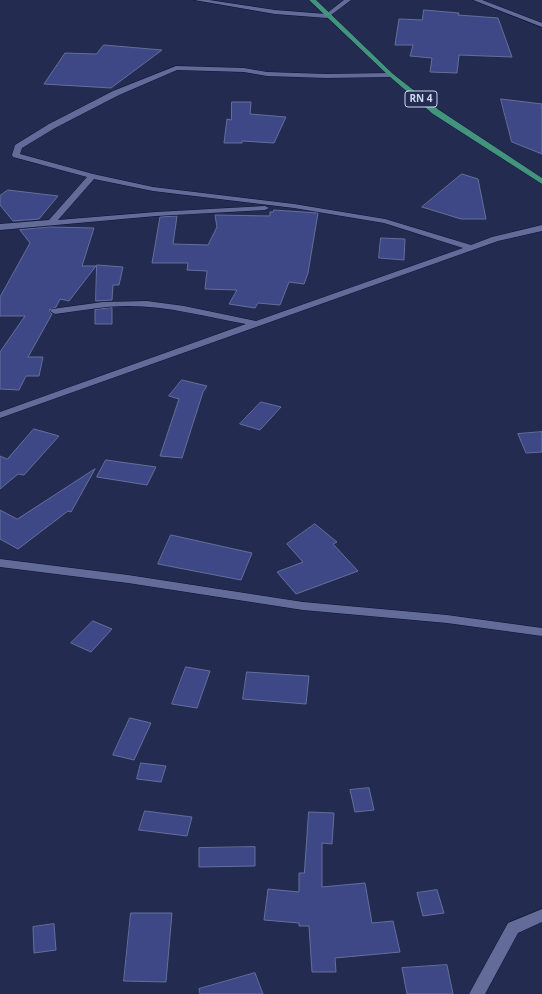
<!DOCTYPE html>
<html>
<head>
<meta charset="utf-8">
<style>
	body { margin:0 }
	canvas { display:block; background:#242b51 }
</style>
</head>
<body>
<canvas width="542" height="994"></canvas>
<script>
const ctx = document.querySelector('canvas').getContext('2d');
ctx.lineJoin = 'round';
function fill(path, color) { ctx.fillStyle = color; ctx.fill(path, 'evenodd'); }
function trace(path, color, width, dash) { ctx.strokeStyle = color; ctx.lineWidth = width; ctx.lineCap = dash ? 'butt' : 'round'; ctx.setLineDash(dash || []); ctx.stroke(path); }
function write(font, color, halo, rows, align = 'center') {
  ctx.font = font + ' "Open Sans",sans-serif'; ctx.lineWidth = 3; ctx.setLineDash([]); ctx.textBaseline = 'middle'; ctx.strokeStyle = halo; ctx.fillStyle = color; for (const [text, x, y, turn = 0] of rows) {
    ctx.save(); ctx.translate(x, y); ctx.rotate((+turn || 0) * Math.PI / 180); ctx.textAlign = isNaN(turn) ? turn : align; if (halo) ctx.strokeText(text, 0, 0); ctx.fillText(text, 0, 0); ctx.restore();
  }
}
const building = new Path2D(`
	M424,10L459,13L458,15L498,18L512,57L459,55L457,73L430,72L432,58L410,56L413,45H395L399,19L422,20Z
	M104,45L162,50L111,88L44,84L65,53L96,54Z
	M501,99L542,104V154L512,142Z
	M232,102H251L250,114L286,117L274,143L242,141V143H224L227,119L231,120Z
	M462,174L478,179L486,219H461L422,207Z
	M8,190L58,196L39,219L13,221L0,205V196Z
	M274,210L318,213L308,273L304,284L289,282L280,305L258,303L255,308L229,304L237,290L205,289L207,271L187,270L188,263H152L160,217L177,216L173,244L208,245L217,227L215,215L270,216V212H273Z
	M51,227L94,228L82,266H96L69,301L60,299L56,307L49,310L52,314L28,357H43L39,376H26L19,390L0,389V352L25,316H0V297L30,243L20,230Z
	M381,238L405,239L404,260L379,258Z
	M97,265L123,267L119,285H113L112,300L96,301Z
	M112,308V324H95V310Z
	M182,380L207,386L203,392L182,458L160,456L179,399L169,396Z
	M261,402L281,407L260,430L240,424Z
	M34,429L59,436L24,475L18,474L0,489V456L7,459Z
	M542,432V452L526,453L518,434Z
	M106,460L156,467L147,485L97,477Z
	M95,469L71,512L68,511L18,549L0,539V510L17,519Z
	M315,524L337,542L333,544L358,571L296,594L277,572L303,562L287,544Z
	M171,535L252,553L241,580L158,564Z
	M93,621L112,629L91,652L71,643Z
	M186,667L210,671L197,708L172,704Z
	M247,672L309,676L306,704L243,699Z
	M130,718L151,723L134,760L113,755Z
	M141,763L166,766L161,782L137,779Z
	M369,788L374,810L355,812L350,790Z
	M145,811L192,817L187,836L139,830Z
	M309,812L334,813L332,844L322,843V887L365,883L372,923L393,921L400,952L335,958L336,972H312L309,926H299V923L264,920L268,889L299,892V873H304Z
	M255,847V866L199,867V848Z
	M437,890L444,913L423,916L417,893Z
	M131,913H172L166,982L124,981Z
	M54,924L56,950L34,953L33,927Z
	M447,965L453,994H407L402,968Z
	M255,973L263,994H200L199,989Z`);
const minor = new Path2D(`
	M194,0H209L275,10L326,14L344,0H351L327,18L275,14Z
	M473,0H482L542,23V27Z
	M176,66L244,68L267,72L326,74L391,73L394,75L391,77L326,78L267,76L244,72L177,70L119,95L55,128L22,148L20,154L93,174L153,187L294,204L385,219L471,245L492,237L542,225V231L498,241L0,418V412L246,324C207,317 168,306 128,306C103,306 79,311 55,314L50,311L52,309L103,302L147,301L184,306L256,321L463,248L384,223L294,208L153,191L94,179L58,220L156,212L265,206L269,208L265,210L156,216L0,230V224L49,220L87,177L13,157L12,155L15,145L49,124L113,91Z
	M0,559L128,575L303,602L447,615L542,628V636L447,623L303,610L128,583L0,567Z
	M542,909V922L518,933L485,994H469L508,923Z`);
const primary = new Path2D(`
	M309,0H316L393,74L439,110L542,178V184L433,114L389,76Z`);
const shields = [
	[421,99,32]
];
const shieldNames = [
	["RN 4",421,99]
];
fill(building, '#3e4887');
trace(building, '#646e9a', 1);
trace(minor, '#0e1136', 1);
trace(primary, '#0e1136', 1);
fill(minor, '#636c99');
fill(primary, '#43947c');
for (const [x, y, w] of shields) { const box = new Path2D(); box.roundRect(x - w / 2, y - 8, w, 16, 3); ctx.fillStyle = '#242b51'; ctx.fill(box); trace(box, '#d0d7f0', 1); }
write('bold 10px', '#d0d7f0', null, shieldNames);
</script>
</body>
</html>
